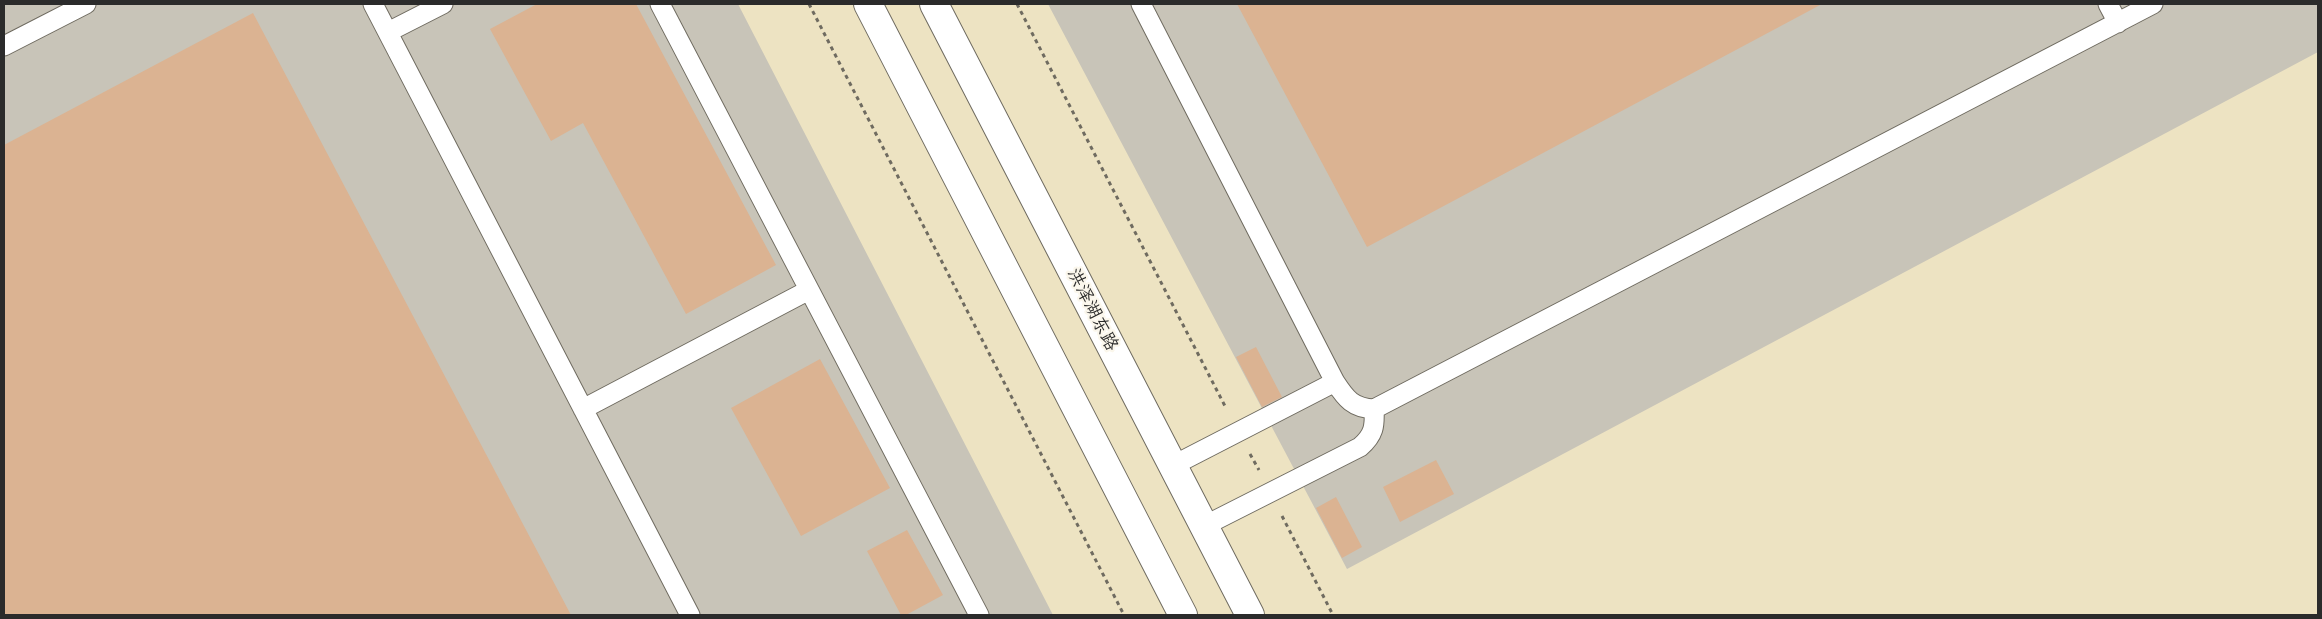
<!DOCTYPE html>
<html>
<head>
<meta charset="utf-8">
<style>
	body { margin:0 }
	#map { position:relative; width:2322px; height:619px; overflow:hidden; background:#ede3c2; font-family:Sriracha,sans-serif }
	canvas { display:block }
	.frame { position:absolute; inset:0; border:5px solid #2b2b2b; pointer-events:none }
</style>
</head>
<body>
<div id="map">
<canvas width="2322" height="619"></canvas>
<div class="frame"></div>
</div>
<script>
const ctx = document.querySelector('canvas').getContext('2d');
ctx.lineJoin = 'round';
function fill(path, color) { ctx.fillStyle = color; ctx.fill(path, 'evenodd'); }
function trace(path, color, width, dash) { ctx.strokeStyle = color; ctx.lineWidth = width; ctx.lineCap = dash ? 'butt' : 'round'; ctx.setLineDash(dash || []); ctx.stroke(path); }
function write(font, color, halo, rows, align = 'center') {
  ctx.font = font + ' Sriracha,"LXGW WenKai TC",sans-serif'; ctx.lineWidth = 4.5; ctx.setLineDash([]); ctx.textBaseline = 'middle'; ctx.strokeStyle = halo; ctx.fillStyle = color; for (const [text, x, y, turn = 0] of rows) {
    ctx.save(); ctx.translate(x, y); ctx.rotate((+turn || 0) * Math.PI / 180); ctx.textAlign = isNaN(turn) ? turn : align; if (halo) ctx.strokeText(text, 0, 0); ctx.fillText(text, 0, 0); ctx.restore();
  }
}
const industrial = new Path2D(`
	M4,4H738L1053,615H4Z
	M1048,4H2318V52L1347,569Z`);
const building = new Path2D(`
	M537,4H636L776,265L686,314L583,123L551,141L490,29Z
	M1237,4H1822L1367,247Z
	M253,13L571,615H4V145Z
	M1256,347L1282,397L1262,407L1236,357Z
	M820,359L890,488L801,536L731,408Z
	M1436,460L1454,494L1400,522L1383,487Z
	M1336,497L1362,547L1342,558L1316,508Z
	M907,530L943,595L906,615H901L867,551Z`);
const path = new Path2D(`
	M809,4L1124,615
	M1017,4L1226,408
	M1250,454L1259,470
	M1282,516L1333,615`);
const service = new Path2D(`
	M373,4L690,615
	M660,4L979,615
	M1141,4L1335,382C1346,399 1353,408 1374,409L2153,4
	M2108,4L2118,23
	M388,32L443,4
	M4,46L86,4
	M583,409L809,290
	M1172,466L1335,382
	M1204,526L1360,447C1374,435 1375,426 1374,409`);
const tertiary = new Path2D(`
	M868,4L1183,615
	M934,4L1250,615`);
const streetNames = [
	["洪泽湖东路",1092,310,63]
];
fill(industrial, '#c8c4b8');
fill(building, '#dbb392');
trace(service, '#6f6b60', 21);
trace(tertiary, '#6f6b60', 30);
trace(path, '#6f6b60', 3, [4, 4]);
trace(service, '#fff', 19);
trace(tertiary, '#fff', 28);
write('18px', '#2b2b2b', '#fbf7ec', streetNames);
</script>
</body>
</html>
